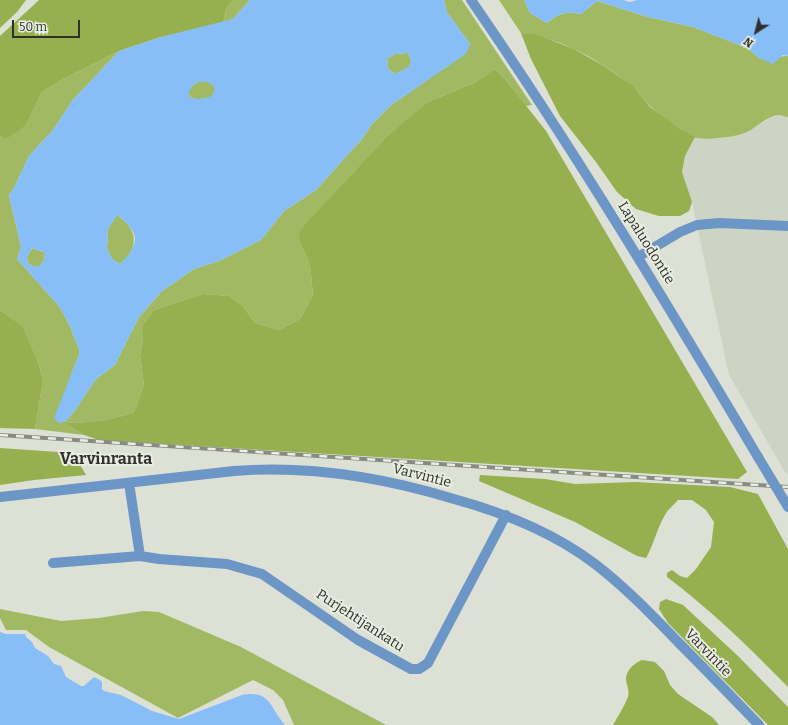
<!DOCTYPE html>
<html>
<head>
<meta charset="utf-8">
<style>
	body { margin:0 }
	#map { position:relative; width:788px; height:725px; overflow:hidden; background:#dce0d5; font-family:Bitter,serif }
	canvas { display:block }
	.north { position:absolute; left:736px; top:12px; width:40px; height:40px; -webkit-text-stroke:3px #e9ede2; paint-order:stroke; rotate:216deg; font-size:11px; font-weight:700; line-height:16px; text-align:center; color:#2f302c }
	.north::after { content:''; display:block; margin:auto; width:14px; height:18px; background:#2f302c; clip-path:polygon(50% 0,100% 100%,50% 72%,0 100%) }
	.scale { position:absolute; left:12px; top:20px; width:68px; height:18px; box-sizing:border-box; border:2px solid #2f302c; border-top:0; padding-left:5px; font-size:12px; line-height:14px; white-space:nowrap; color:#2f302c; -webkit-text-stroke:3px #e9ede2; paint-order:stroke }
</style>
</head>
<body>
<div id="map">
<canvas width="788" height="725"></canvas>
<div class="north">N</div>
<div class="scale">50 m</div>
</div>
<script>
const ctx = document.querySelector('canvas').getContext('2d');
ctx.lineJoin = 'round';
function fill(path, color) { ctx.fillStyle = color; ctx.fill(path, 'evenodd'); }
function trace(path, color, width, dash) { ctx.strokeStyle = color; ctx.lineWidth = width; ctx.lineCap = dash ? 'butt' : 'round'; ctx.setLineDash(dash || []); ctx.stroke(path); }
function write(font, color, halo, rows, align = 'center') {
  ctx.font = font + ' Bitter,serif'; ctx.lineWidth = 4; ctx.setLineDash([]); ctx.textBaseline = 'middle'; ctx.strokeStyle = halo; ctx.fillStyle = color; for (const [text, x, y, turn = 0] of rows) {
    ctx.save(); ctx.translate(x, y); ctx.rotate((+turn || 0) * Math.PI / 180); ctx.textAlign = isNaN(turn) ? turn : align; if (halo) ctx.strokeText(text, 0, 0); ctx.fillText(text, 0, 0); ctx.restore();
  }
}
const built = new Path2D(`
	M780,115L788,117V474H786L729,375L692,202L682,172L685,156L695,137L723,138L746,133L770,118Z`);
const green = new Path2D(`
	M233,0H250L233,19L223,23L226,9Z
	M444,0H462L532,105L526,106L505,79L494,69L476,82L428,102L298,238L310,265L313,295L300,319L279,330L255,323L242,305L229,296L203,294L154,310L143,325V340L140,355L144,385L134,412C113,420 88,424 66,422L84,435L35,429L43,380L37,359L23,326L0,310V136L2,138L26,125L42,92L63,79L119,51L73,100L53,130L29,156L15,186L9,195L21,247L17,259L59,306L70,326L80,352L70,378L65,422L76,409L96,379L115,365L139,317L162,291L194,269L219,261L261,240L284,211L316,190L361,140L373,123L391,105L426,81L470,44L447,12Z
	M499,0H524L530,13L547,23C560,13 565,11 581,14L597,1L648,17L693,27L747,48L759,58L788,56V117C785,117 782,115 779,115C767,116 757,127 747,132C737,137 704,141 693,137C680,130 662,117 651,107C644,101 640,92 633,87C601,61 562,38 521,33Z
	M408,53L411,61L409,67L395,74C388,70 386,66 388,58L395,54Z
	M194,79L226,80L207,102L191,98L188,93Z
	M117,215C138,229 140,248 120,264L112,259L107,248L108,229Z
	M33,248L45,253L44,260L40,266L34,267L28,263L27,256Z
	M0,609L61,621L99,618L143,611L159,612L241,647L386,725H294L283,700L273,690L253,680L178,718L49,647L26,630H6L0,618Z`);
const forest = new Path2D(`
	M0,0H26L17,12L0,28Z
	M39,0H233L226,9L223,23L161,37L119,51L63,79L42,92L26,125L9,137L2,138L0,136V36Z
	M521,33L538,35L574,49L604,66L634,87L650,107L680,129L695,137L685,156L682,172L692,202L689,211L680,216H659L636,209L617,192L596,162L560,116L531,59Z
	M494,69L505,79L546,131L747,472L738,479L99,440L84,435L65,422C87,424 113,420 134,412L144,385L140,355L143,340V325L154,310L203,294L229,296L242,305L255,323L279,330L300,319L313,295L310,265L298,238L302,228L388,136L428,102L476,82Z
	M0,310L23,326L37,359L43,380L35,429L0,428Z
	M0,448L73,453L86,475L34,480L0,485Z
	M480,475L545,479L575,484L635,482L730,487L758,494L788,549V687C750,648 711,610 667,577V573L672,570L680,576L687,578L696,569L711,547L714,522L706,510L692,500H678C674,505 668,509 665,515C657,528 654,544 646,558L637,556L575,522L479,481Z
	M666,599L683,605L738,656L788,707V725H768L668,623L659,609L660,602Z
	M642,660L655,662L664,671L670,685L678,694L712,717L719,725H613C618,716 624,707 628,697C630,690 626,685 626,678C627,669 635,663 642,660Z`);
const water = new Path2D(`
	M250,0H444L447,12L470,44L466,54L391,105L373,123L361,140L316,190L284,211L261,240L219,261L194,269L162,291L139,317L115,365L96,379L76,409L65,422L59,423L54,418L80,352L70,326L59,306L17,259L21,247L9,195L15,186L29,156L53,130L73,100L119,51L161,37L233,19ZM408,53L411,61L409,67L395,74C388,70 386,66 388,58L395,54ZM198,82H207L214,86V92L210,97L199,99L191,98L188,93L192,87ZM117,215C124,219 136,231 135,240C134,249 126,259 120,264L112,259L107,248L108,229ZM33,248L45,253L44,260L40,266L34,267L28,263L27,256Z
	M524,0H623L630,2L637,0H788V56L783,55L773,64L759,58L747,48L693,27L648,17L597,1L581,14C565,11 560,13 547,23L530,13Z
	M0,632L6,634H25L26,637L32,642L35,648L48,656L54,664L61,666L66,677L81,686H84L94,677L100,680L102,682V689L104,691L121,695L152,711L179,719L242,695C271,690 269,707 285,725H0Z`);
const street = new Path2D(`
	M471,0C573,148 666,302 758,457
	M638,257L680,232L697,225L719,223L788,226
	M129,483L140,556L159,559L227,564L262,574L358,640L411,669H419L428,663L506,515
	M0,497L234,471C309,465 382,477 454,499C505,513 553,532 595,564C625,587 651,614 678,642C705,669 732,697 759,725
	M53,563L140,556`);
const rail = new Path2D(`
	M0,435L788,487`);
const streetBridge = new Path2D(`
	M758,457L788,507`);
const streetNames = [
	["Lapaluodontie",646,243,58],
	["Varvintie",422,476,14],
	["Purjehtijankatu",360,621,33],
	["Varvintie",708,653,46]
];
const quarterNames = [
	["Varvinranta",106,460]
];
fill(built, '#ced4c3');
fill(green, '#a1b962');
fill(forest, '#96af4f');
fill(water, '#88bef8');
trace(street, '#6c96c5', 10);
trace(rail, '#888a83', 4);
trace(rail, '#e9ede2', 2.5, [8]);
trace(streetBridge, '#6c96c5', 10);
write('14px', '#2f302c', '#e9ede2', streetNames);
write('bold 16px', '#2f302c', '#e9ede2', quarterNames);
</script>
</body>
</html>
